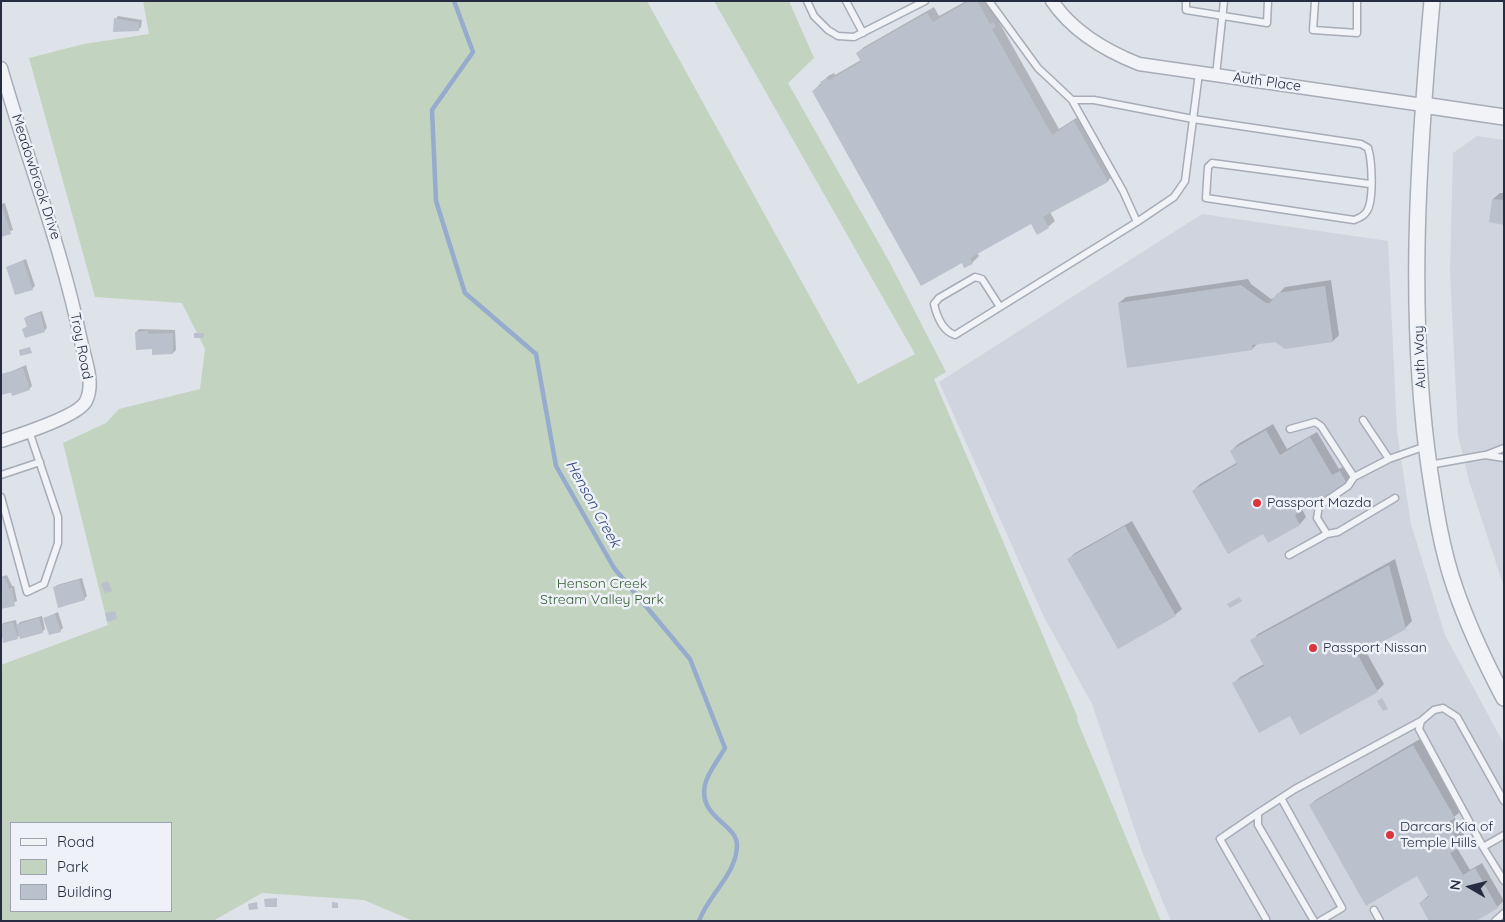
<!DOCTYPE html>
<html>
<head>
<meta charset="utf-8">
<style>
	body { margin:0 }
	#map { position:relative; width:1505px; height:922px; overflow:hidden; background:#dee2e9; font-family:Quicksand,sans-serif }
	canvas { display:block }
	.frame { position:absolute; inset:0; border:2px solid #262d42; pointer-events:none }
	.legend { position:absolute; left:10px; top:822px; width:162px; height:90px; box-sizing:border-box; background:#eef1f7; border:1px solid #9ea3af; margin:0; padding:6px 9px; list-style:none; font-size:15px; color:#262d42 }
	.legend li { display:flex; align-items:center; gap:10px; height:25px }
	.legend b { width:25px; border:1px solid #9ea3af }
	.north { position:absolute; left:1445px; top:862px; width:50px; height:50px; -webkit-text-stroke:4px #eef1f7; paint-order:stroke; rotate:278deg; font-size:14px; font-weight:700; line-height:20px; text-align:center; color:#262d42 }
	.north::after { content:''; display:block; margin:auto; width:18px; height:22px; background:#262d42; clip-path:polygon(50% 0,100% 100%,50% 72%,0 100%) }
</style>
</head>
<body>
<div id="map">
<canvas width="1505" height="922"></canvas>
<div class="frame"></div>
<ul class="legend">
<li><b style="height:6px;background:#f2f3f7"></b>Road</li>
<li><b style="height:14px;background:#c2d4bf"></b>Park</li>
<li><b style="height:14px;background:#bbc0cd"></b>Building</li>
</ul>
<div class="north">N</div>
</div>
<script>
const ctx = document.querySelector('canvas').getContext('2d');
ctx.lineJoin = 'round';
function fill(path, color) { ctx.fillStyle = color; ctx.fill(path, 'evenodd'); }
function trace(path, color, width, dash) { ctx.strokeStyle = color; ctx.lineWidth = width; ctx.lineCap = dash ? 'butt' : 'round'; ctx.setLineDash(dash || []); ctx.stroke(path); }
function write(font, color, halo, rows, align = 'center') {
  ctx.font = font + ' Quicksand,sans-serif'; ctx.lineWidth = 5; ctx.setLineDash([]); ctx.textBaseline = 'middle'; ctx.strokeStyle = halo; ctx.fillStyle = color; for (const [text, x, y, turn = 0] of rows) {
    ctx.save(); ctx.translate(x, y); ctx.rotate((+turn || 0) * Math.PI / 180); ctx.textAlign = isNaN(turn) ? turn : align; if (halo) ctx.strokeText(text, 0, 0); ctx.fillText(text, 0, 0); ctx.restore();
  }
}
const built = new Path2D(`
	M1477,136L1504,140V587L1469,481L1458,435L1450,272L1453,153Z
	M1202,214L1388,241L1397,432L1411,524L1445,635L1504,744V921H1171L1143,854L1092,704L1043,615L939,382Z`);
const green = new Path2D(`
	M143,1H647L858,384L915,354L714,1H789L814,58L788,83L890,263L946,372L934,379L1078,718L1077,720L1161,921H413L364,900L262,893L213,921H1V665L108,625L63,443L106,423L119,409L200,389L205,349L182,303L95,297L29,58L84,44L149,34ZM11,823H171V911H11Z`);
const shadow = new Path2D(`
	M966,1H987L997,18L1000,16L1001,19L999,22L1059,129L1081,115L1114,174L1108,181L1050,212L1055,221L1048,227L1031,222L977,253L979,256L972,263L962,262L813,91L828,76L834,73L835,75L861,60L857,53L864,47L934,7L939,16Z
	M118,16L142,20L141,27L138,30L116,19Z
	M1500,193H1504V223L1493,199Z
	M5,203L13,230L1,235V204Z
	M26,259L35,286L32,289L7,267Z
	M1248,279L1251,284L1271,299L1274,298L1285,287L1331,280L1339,335L1333,341H1276L1258,343L1252,349L1119,303L1126,297Z
	M42,311L47,328L44,331L23,329L28,326L25,318L28,316Z
	M139,329L175,330L176,350L173,353L153,348L136,332Z
	M26,365L32,386L29,389L3,394V375Z
	M1273,424L1287,449L1317,432L1339,469L1346,465L1353,477L1347,483L1302,509L1306,517L1300,524L1269,542L1263,532L1193,491L1200,484L1238,462L1231,451L1238,444Z
	M1132,521L1182,609L1175,615L1068,560L1075,553Z
	M1395,559L1412,621L1405,628L1365,650L1384,684L1377,691L1290,715L1234,683L1240,677L1264,664L1252,641L1258,634Z
	M7,575L12,586H14L17,601L1,608V577Z
	M82,578L87,596L84,599L54,588L57,585Z
	M58,612L63,628L60,631L45,618Z
	M42,616L45,629L42,632L20,635L17,638L4,642L1,632L3,623L16,620L17,625L20,622Z
	M1420,739L1461,811L1454,817L1467,839L1457,848L1470,870L1482,863L1504,901L1497,907L1420,903L1429,895L1418,875L1310,805L1317,799Z`);
const stream = new Path2D(`
	M454,1L473,52L432,110L436,201L465,293L536,354L556,466L614,568L690,659L725,748C719,759 707,773 705,785C698,818 738,824 737,846C736,875 708,895 699,921`);
const building = new Path2D(`
	M969,1H977L990,24L993,22L996,27L992,29L1052,135L1074,121L1108,182L1043,217L1049,228L1037,235L1031,224L970,258L973,264L964,268L962,263L921,286L812,91L822,85L820,82L827,78L828,81L861,62L856,53L927,13L933,22Z
	M114,18L139,23V31L113,32Z
	M1492,199L1504,200V225L1489,222Z
	M1,204L11,234L1,237Z
	M23,261L33,290L15,295L6,267Z
	M1241,285L1266,303H1270L1277,293L1325,286L1333,342L1285,349L1275,342L1252,345L1253,350L1127,368L1118,303Z
	M40,313L45,332L25,338L22,329L27,327L24,318Z
	M148,331V334L173,333V354L152,355V349L136,350L135,332Z
	M194,333H204V338H194Z
	M30,347L32,353L20,356L19,350Z
	M23,368L30,390L12,396L11,392L2,395L1,374Z
	M1266,430L1280,455L1310,437L1332,475L1340,471L1347,484L1295,515L1300,525L1268,543L1263,534L1228,554L1192,491L1237,464L1230,451Z
	M1125,526L1176,616L1118,649L1067,559Z
	M1389,565L1406,629L1358,655L1378,692L1300,735L1290,716L1259,733L1232,683L1264,666L1250,640Z
	M1,578H5L9,589L12,588L15,606L1,609Z
	M79,580L85,600L58,608L53,587Z
	M108,581L112,591L105,593L101,584Z
	M1239,597L1242,601L1230,608L1227,604Z
	M115,611L117,619L107,622L105,613Z
	M55,614L61,632L49,635L43,618Z
	M39,618L43,633L20,639L16,625Z
	M13,622L18,639L3,643L1,625Z
	M1382,698L1388,709L1383,711L1377,701Z
	M1413,745L1455,818L1447,823L1461,847L1450,853L1463,875L1475,868L1498,908L1476,921H1429L1419,903L1429,897L1417,876L1366,906L1309,805Z
	M277,898V907H265L264,899Z
	M257,902L258,909L249,910L248,904Z
	M332,902L338,903V908H332Z`);
const service = new Path2D(`
	M807,1L814,16L828,30L838,36L854,37L925,1
	M846,1L863,33
	M989,1L1038,68L1072,100L1123,191L1137,222L955,335C943,331 937,317 934,304L939,298L975,277L982,279L1000,307
	M1186,1V10L1267,23L1268,1
	M1315,1L1313,30L1357,33V1
	M1199,73L1193,119L1361,144L1368,148C1372,160 1374,200 1367,211C1364,216 1360,218 1354,220L1206,198L1208,167L1212,163L1370,184
	M1216,75L1224,1
	M1072,100H1094L1193,119L1185,181L1174,197L1137,222
	M1363,420L1389,459L1426,446
	M1290,429L1315,422L1321,426L1354,477L1389,459
	M1486,455L1504,448
	M1429,465L1485,455L1504,458
	M1,475L40,462
	M1,497L27,592L44,584L58,543V517L29,431
	M1327,534L1338,532L1395,498
	M1289,555L1327,534L1317,518L1319,506L1348,486L1354,477
	M1281,798L1342,908L1320,921
	M1504,801L1457,717L1443,708L1434,710L1421,721L1419,729L1483,847L1504,835
	M1258,813L1220,839L1266,919
	M1483,847L1504,881
	M1374,910L1380,921
	M1314,921L1258,825V813L1295,789L1421,721
	M1495,921L1504,913`);
const minor = new Path2D(`
	M1052,1C1073,32 1106,51 1139,64L1423,105
	M1,68C27,159 62,248 81,341C85,360 95,383 86,401C79,416 19,435 1,441`);
const tertiary = new Path2D(`
	M1432,1C1418,157 1407,318 1430,473C1436,512 1442,551 1455,588C1468,626 1485,662 1504,698
	M1423,105L1504,117`);
const markers = [
	[1257,503,5,"#db363e"],
	[1313,648,5,"#db363e"],
	[1390,835,5,"#db363e"]
];
const streetNames = [
	["Auth Place",1267,82,8],
	["Meadowbrook Drive",36,177,72],
	["Troy Road",81,346,79],
	["Auth Way",1420,357,-92]
];
const poiNames = [
	["Passport Mazda",1267,503],
	["Passport Nissan",1323,648],
	["Darcars Kia of",1400,827],
	["Temple Hills",1400,843]
];
const parkNames = [
	["Henson Creek",602,584],
	["Stream Valley Park",602,600]
];
const waterNames = [
	["Henson Creek",593,504,61]
];
fill(built, '#d0d4df');
fill(green, '#c2d4bf');
fill(shadow, '#0003');
trace(stream, '#96abcd', 4.5);
fill(building, '#bbc0cd');
trace(service, '#a7acb7', 9);
trace(minor, '#a7acb7', 15);
trace(tertiary, '#a7acb7', 18);
trace(service, '#f2f3f7', 6);
trace(minor, '#f2f3f7', 12);
trace(tertiary, '#f2f3f7', 15);
for (const [x, y, r, color] of markers) { const dot = new Path2D(); dot.arc(x, y, r, 0, 2 * Math.PI); ctx.fillStyle = color; ctx.fill(dot); trace(dot, '#eef1f7', 2); }
write('14px', '#262d42', '#eef1f7', streetNames);
write('14px', '#262d42', '#eef1f7', poiNames, 'left');
write('14px', '#355f32', '#eef1f7', parkNames);
write('italic 15px', '#2c467a', '#eef1f7', waterNames);
</script>
</body>
</html>
